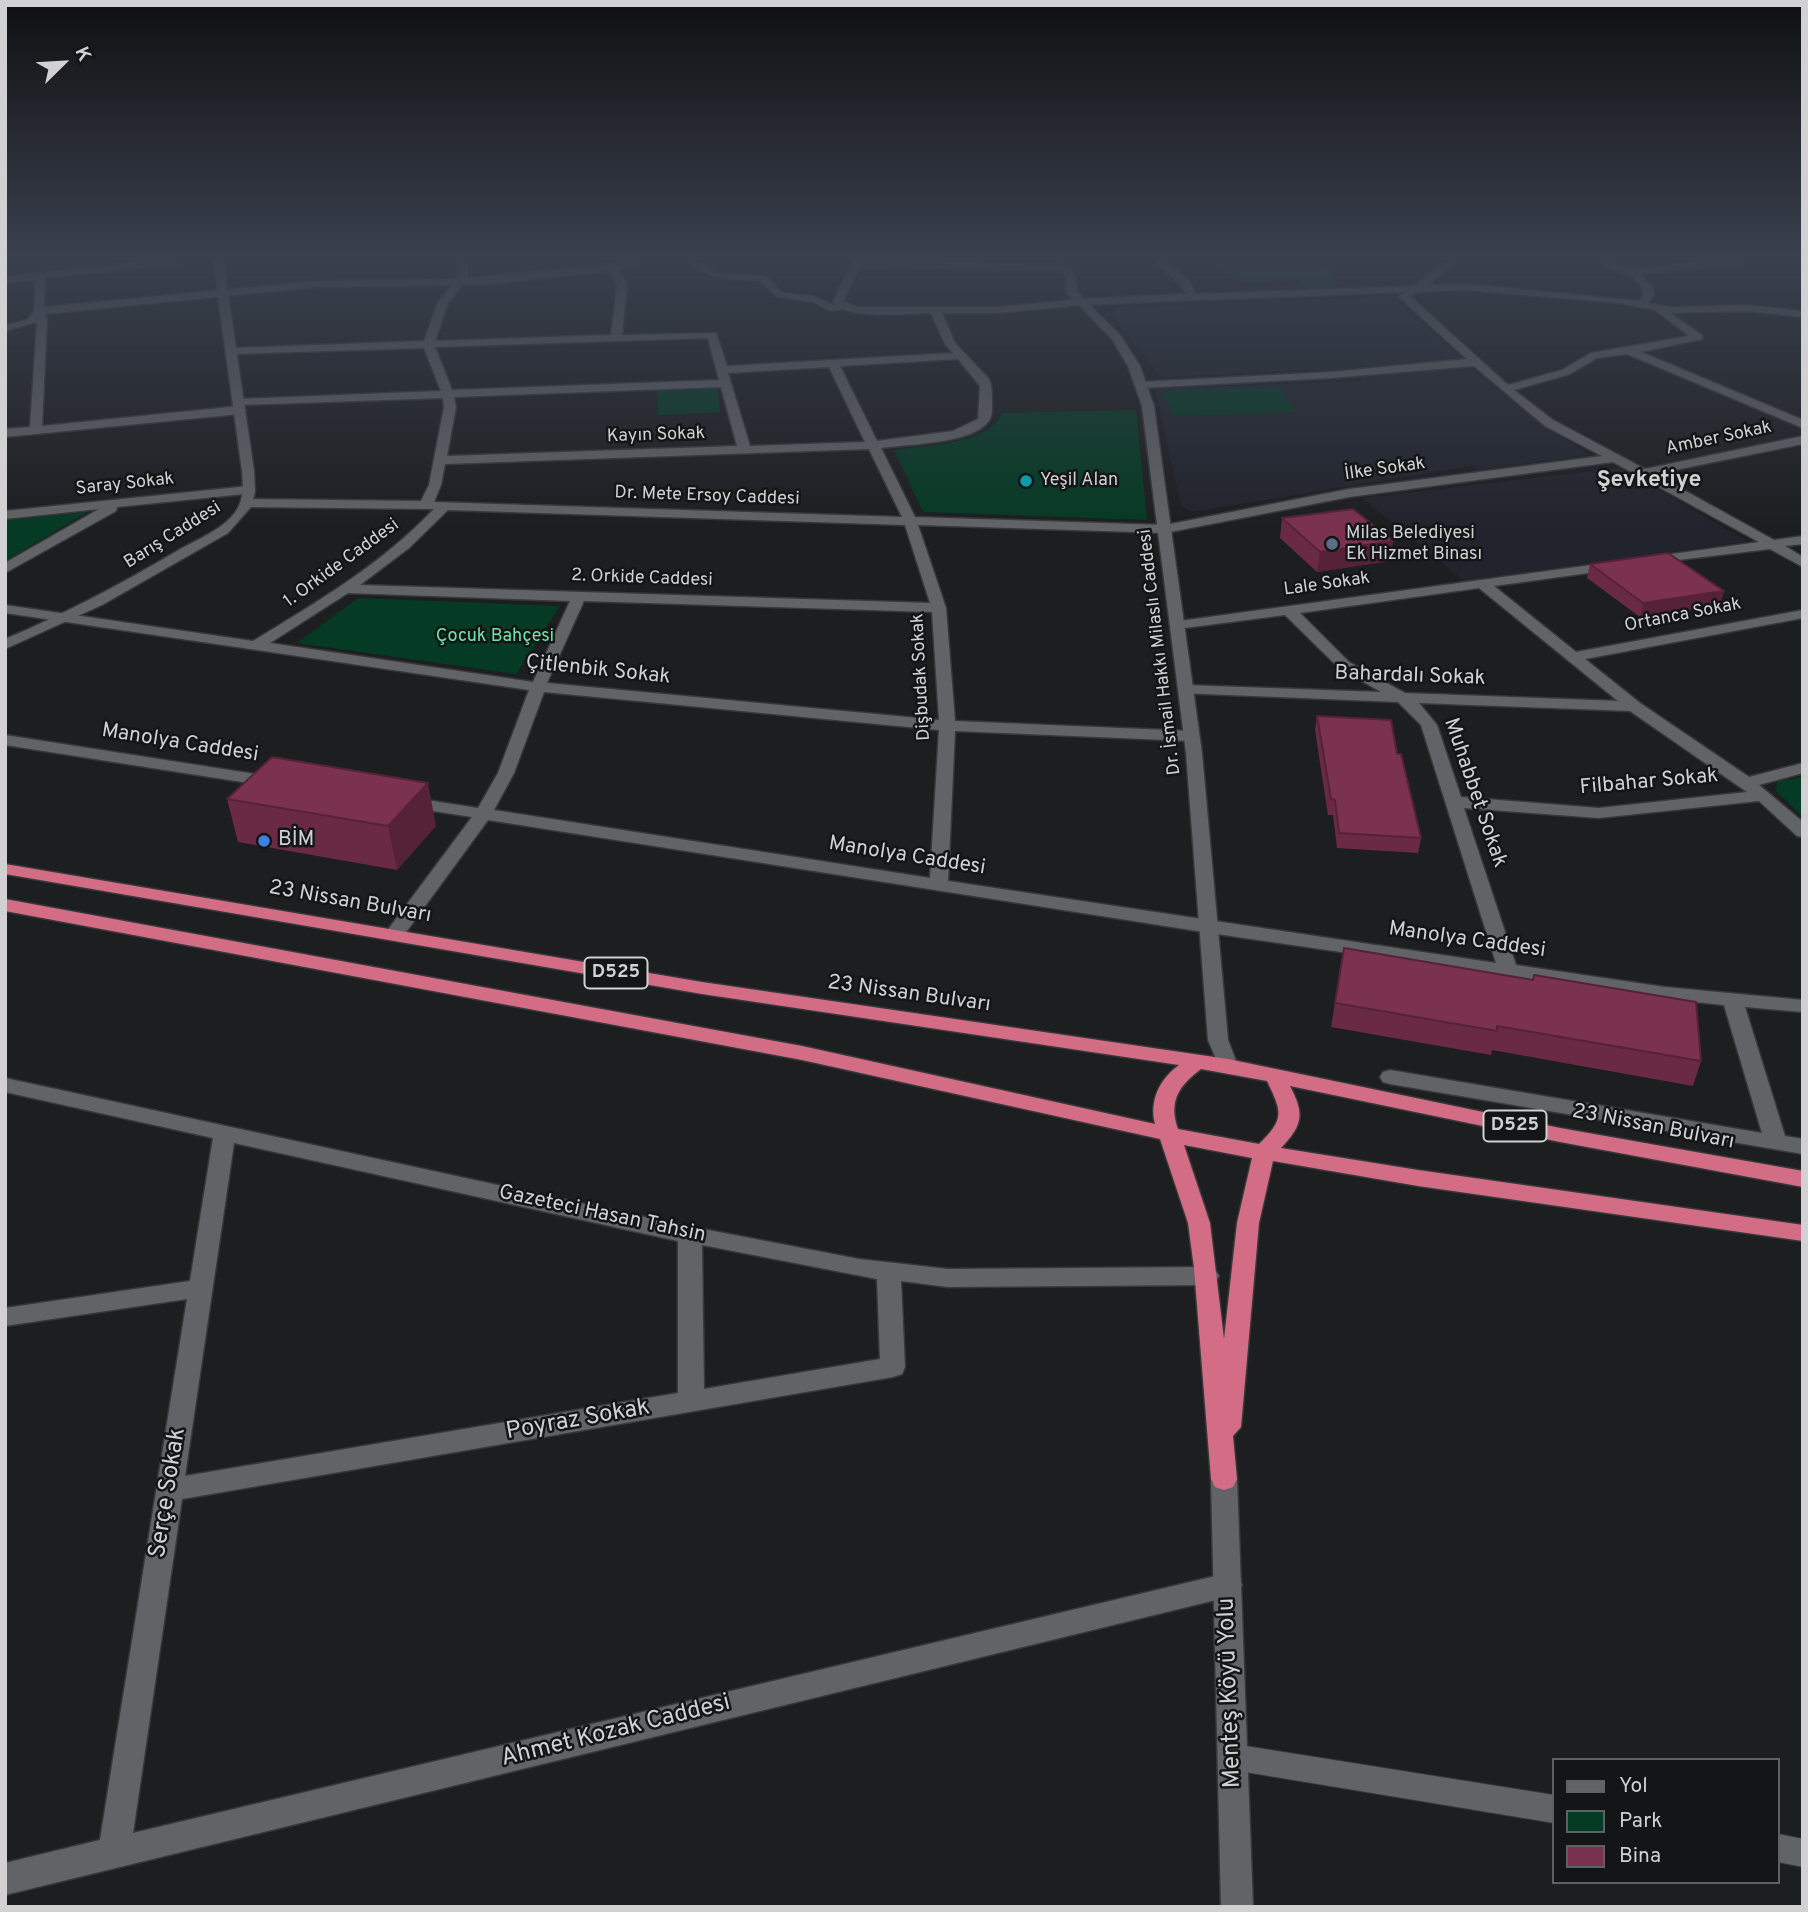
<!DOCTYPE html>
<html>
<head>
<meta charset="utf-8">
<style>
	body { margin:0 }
	#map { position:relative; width:1808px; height:1912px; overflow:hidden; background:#1d1e20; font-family:Overpass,sans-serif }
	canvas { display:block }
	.frame { position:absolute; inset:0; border:7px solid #d1d1d3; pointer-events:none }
	.legend { position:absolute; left:1552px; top:1758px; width:228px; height:126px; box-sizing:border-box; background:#141517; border:2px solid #606062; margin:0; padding:9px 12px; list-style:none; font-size:21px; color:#d1d1d3 }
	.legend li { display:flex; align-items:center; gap:14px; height:35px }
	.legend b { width:35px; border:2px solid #606062 }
	.north { position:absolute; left:28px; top:28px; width:70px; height:70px; -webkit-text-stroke:5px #141517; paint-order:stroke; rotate:66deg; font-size:19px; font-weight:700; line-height:28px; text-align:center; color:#d1d1d3 }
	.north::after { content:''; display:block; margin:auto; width:24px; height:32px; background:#d1d1d3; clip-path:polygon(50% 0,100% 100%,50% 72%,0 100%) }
</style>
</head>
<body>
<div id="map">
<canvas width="1808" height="1912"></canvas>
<div class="frame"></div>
<ul class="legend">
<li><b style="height:9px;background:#626366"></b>Yol</li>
<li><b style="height:19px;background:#053a24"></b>Park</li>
<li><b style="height:19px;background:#7b3150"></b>Bina</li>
</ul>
<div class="north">K</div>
</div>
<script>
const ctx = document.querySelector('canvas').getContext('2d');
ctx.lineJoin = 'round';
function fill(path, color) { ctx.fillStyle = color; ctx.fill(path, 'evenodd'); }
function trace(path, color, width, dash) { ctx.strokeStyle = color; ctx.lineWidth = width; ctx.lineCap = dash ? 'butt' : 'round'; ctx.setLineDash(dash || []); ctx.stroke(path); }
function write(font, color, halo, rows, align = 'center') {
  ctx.font = font + ' Overpass,sans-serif'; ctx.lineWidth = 5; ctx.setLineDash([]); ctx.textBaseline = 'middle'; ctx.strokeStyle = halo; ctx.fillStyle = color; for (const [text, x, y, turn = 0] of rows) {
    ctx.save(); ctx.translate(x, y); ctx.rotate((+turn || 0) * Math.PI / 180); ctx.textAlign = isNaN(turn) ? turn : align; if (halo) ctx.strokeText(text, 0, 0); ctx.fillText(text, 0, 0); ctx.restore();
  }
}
const built = new Path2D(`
	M1390,297L1465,360L1323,373L1318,369L1161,377L1112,316L1114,308L1118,307Z
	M1467,365L1548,428L1590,455L1478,470L1472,466L1191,512L1181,505L1155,389L1363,381L1357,375Z
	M1620,468L1748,541L1464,581L1362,498Z`);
const green = new Path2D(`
	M1211,260H1304L1330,269L1336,286L1305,287L1299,280L1242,282C1233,273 1219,270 1211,260Z
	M1278,387L1297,412L1175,416L1160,391Z
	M717,388L720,412L658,415L657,391Z
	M1136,410L1147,520L923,512L894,450C925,445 990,445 1002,413Z
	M88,512L5,561V520Z
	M358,598L560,606L516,674L297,643Z
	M1803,777V817L1776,791L1777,781Z`);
const service = new Path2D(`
	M685,260H695L718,273L766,276L783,293L814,296L833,305L850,308L831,311L812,302L777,297L760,281C732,279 707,281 685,260Z
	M1233,1744L1554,1795V1823L1233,1770L1223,1766L1219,1757L1223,1748Z
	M1778,1834L1803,1839V1867L1778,1862Z`);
const minor = new Path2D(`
	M157,260H188L183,263L45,278L44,307L317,281L457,279V260H467L468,278L651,260L618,270L627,285L622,335L716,333L727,366L953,353L945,344L931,313C906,313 850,321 833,302L853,260L1067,265L1072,268L1067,271C998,271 928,265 859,268L843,301L857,307H998L1081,299L1186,294L1181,285L1158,264L1157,260H1168L1167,262L1189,281L1196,294L1414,286C1430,276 1439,260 1459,260L1428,285L1466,284L1639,301L1644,294C1637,270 1611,272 1594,260H1608L1632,269L1717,260H1750L1745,263L1640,274L1652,287L1654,294L1648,303L1669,307L1747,305L1803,311V317L1747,311L1670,313L1702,335V339L1641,352L1803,420V428L1627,354L1597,358L1570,374L1514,390L1553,420L1645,469L1803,436V444L1655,474L1774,540L1803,536V544L1785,546L1803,557V567L1770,549L1645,564L1643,561L1650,557L1759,542L1613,462L1349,497L1165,533L918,525L946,608L955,721L1191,731L1199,736L1191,741L955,731L948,881L1496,963L1421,725L1398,702L1180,693L1178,690L1180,687L1186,685L1381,692L1339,668L1285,615L1177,629L1170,625L1172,622L1613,562L1618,563V569L1494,586L1576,652L1803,610V618L1585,659L1640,703L1749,777L1803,763V773L1759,785L1803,822V837L1797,836L1759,801L1599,818L1464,808L1516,965L1665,987L1803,1000V1012L1745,1007L1785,1136L1803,1139V1154L1390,1084L1383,1082L1380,1077L1383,1072L1390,1070L1762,1133L1724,1005L1665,999L1210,933L488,820L401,939H387L385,935L387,931L472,817L407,807L398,802L407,797L478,808L498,773L529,690L5,613V605L253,641C317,602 382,564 434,509L248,507L241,503L248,499L421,501L429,485L444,407L443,398L239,405L233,402L239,399L441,391L424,348L232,354L227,351L232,348L424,341L438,302L452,285L317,287L45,314L47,319L42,426L240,406L246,410L240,414L5,437V429L30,427L37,322L5,331V325L27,320L34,311L35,280L5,283V277ZM609,271L617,285L611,335L435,341L448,303L463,284H492ZM1466,290L1618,303L1655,310L1689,336L1591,353L1562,370L1508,385L1410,296L1418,292ZM1403,292L1399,296L1400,298L1467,359L1331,372L1141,382L1135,385L1141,388L1331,378L1474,366L1545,426L1602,456L1349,489L1165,525L915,517L881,448C907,444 971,444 988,422C993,416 992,408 992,401C992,393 992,386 989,379L955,343L942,313H998L1081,305ZM708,338L719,380L452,390L435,347ZM958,359L980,386L978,419L953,431L877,441L840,366ZM829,367L865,442L750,446L728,373ZM721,387L737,446L447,456L456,407L454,397ZM869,449L902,517L434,502L441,485L445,464ZM448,510L905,525L930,603L360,585L409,548ZM1479,588L1618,701L1405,693L1349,662L1300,613ZM348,593L570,601L533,682L270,643ZM584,601L932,612L939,720L547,683ZM544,692L939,730L930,878L494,810L514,773ZM1419,703L1630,711L1747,792L1599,808L1461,797L1437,725Z
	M249,486L254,487V493L117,507L116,511L5,573V563L99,509L5,519V511Z
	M5,735L274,777L282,782L274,787L5,745Z
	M5,1078L677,1224L859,1259L948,1269L1207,1267L1215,1270L1219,1276L1215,1282L1207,1285L948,1287L901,1281L905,1367L902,1374L893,1377L182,1499L133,1833L1228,1573L1238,1576L1242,1585L1238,1594L1228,1597L5,1895V1863L100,1840L187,1299L5,1326V1308L190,1281L213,1138L5,1092ZM234,1143L678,1241V1393L185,1476ZM702,1245L877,1279L880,1359L704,1389Z`);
const tertiary = new Path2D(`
	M213,260H223L254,471L255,492L251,507L228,533L102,605L5,649V639C65,614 121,584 177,551C197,539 226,529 238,508C244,497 243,483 242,471Z
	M1057,260H1067L1075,276L1077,292L1120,335L1140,366L1154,406L1202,753L1228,1040L1238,1066L1235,1071H1221L1208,1040L1186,753L1142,406L1128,366L1112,339L1067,293L1065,276Z
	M1224,1468L1233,1471L1237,1479L1253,1907H1221L1211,1479L1215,1471Z`);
const trunk = new Path2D(`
	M5,864L702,982L1228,1059L1560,1128L1803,1171V1187L1560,1142L1290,1086C1304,1113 1304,1124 1281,1148L1418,1170L1803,1225V1241L1418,1186L1273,1161L1259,1223L1241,1427L1233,1436L1237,1479L1233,1487L1224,1490L1215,1487L1211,1479L1194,1268L1188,1223L1160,1139L802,1060L5,911V899L802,1046L1155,1124C1149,1100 1160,1079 1179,1065L702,994L5,874ZM1201,1069L1267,1081C1282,1112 1285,1119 1259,1144L1178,1129C1168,1100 1180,1085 1201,1069ZM1184,1145L1252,1158L1237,1223L1224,1339L1210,1223Z`);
const wall = new Path2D(`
	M1282,518L1393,541L1390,561L1317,572L1280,538Z
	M1590,564L1724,591L1720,605L1640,617L1587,578Z
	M1317,716L1397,754L1421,838L1418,853L1337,848L1333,815H1328L1315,730Z
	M227,799L436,826L397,870L238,842Z
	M1344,948L1532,980L1534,975L1701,1061L1693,1086L1492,1050L1491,1055L1331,1027Z`);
const shadedWall = new Path2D(`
	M1393,541L1390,561L1317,572L1320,552Z
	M1724,591L1720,605L1640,617L1643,603Z
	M428,783L436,826L397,870L388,826Z`);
const building = new Path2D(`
	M1353,509L1393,541L1320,552L1282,518Z
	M1668,553L1724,591L1643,603L1590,564Z
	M1317,716L1391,720L1397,754H1401L1421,838L1339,833L1335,800L1331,799Z
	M272,757L428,783L388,826L227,799Z
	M1344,948L1533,980L1534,975L1696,1002L1701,1061L1497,1026V1031L1335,1003Z`);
const markers = [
	[1026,481,7,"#0f9aa8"],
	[1332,544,7,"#5c6f8a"],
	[264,841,7,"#3f7fe0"]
];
const farStreetnames = [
	["Kayın Sokak",656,436,-2],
	["Amber Sokak",1719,439,-12],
	["İlke Sokak",1385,470,-8],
	["Saray Sokak",125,485,-6],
	["Dr. Mete Ersoy Caddesi",707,497,2],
	["Barış Caddesi",173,536,-32],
	["1. Orkide Caddesi",342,564,-36],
	["2. Orkide Caddesi",642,579,2],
	["Lale Sokak",1327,585,-8],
	["Ortanca Sokak",1683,616,-11],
	["Dr. İsmail Hakkı Milaslı Caddesi",1161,652,-97],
	["Dişbudak Sokak",922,677,-93]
];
const farPoinames = [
	["Yeşil Alan",1040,481],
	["Milas Belediyesi",1346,534],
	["Ek Hizmet Binası",1346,555]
];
const farParknames = [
	["Çocuk Bahçesi",495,637]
];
const shields = [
	[616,973,63],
	[1515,1126,63]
];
const shieldNames = [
	["D525",616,973],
	["D525",1515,1126]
];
const streetNames = [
	["Çitlenbik Sokak",598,671,6],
	["Bahardalı Sokak",1410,677,2],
	["Manolya Caddesi",180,744,9],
	["Filbahar Sokak",1649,783,-5],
	["Muhabbet Sokak",1474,793,71],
	["Manolya Caddesi",907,857,9],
	["23 Nissan Bulvarı",350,903,10],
	["Manolya Caddesi",1467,941,8],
	["23 Nissan Bulvarı",909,995,8],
	["23 Nissan Bulvarı",1653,1128,11],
	["Gazeteci Hasan Tahsin",602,1215,12]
];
const poiNames = [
	["BİM",278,841]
];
const farDistrictnames = [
	["Şevketiye",1649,481]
];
const nearStreetnames = [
	["Poyraz Sokak",578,1421,-10],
	["Serçe Sokak",169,1493,-81],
	["Menteş Köyü Yolu",1231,1693,-92],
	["Ahmet Kozak Caddesi",616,1732,-14]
];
fill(built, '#21242c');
fill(green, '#053a24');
trace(service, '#37383a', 2);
trace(minor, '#37383a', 3);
trace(tertiary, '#37383a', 3);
trace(trunk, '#37383a', 3);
fill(service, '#626366');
fill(minor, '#626366');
fill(tertiary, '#626366');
fill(trunk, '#d36c85');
fill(wall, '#6a2a45');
fill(shadedWall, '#562238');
fill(building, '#7b3150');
trace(building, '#562238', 2);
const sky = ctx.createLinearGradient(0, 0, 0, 528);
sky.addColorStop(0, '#101012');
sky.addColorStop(0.49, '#3a414e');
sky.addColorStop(1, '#3a414e00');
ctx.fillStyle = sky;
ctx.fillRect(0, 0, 1808, 528);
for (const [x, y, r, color] of markers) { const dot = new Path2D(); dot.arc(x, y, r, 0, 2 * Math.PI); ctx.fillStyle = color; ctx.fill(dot); trace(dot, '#141517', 2.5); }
write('18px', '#d1d1d3', '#141517', farStreetnames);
write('18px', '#d1d1d3', '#141517', farPoinames, 'left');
write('18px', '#6de6aa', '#141517', farParknames);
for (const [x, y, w] of shields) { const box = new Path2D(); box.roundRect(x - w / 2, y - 15.5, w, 31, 5); ctx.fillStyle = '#141517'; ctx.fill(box); trace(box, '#d1d1d3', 2); }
write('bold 19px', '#d1d1d3', null, shieldNames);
write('21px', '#d1d1d3', '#141517', streetNames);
write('21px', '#d1d1d3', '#141517', poiNames, 'left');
write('bold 23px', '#d1d1d3', '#141517', farDistrictnames);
write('24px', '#d1d1d3', '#141517', nearStreetnames);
</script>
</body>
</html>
